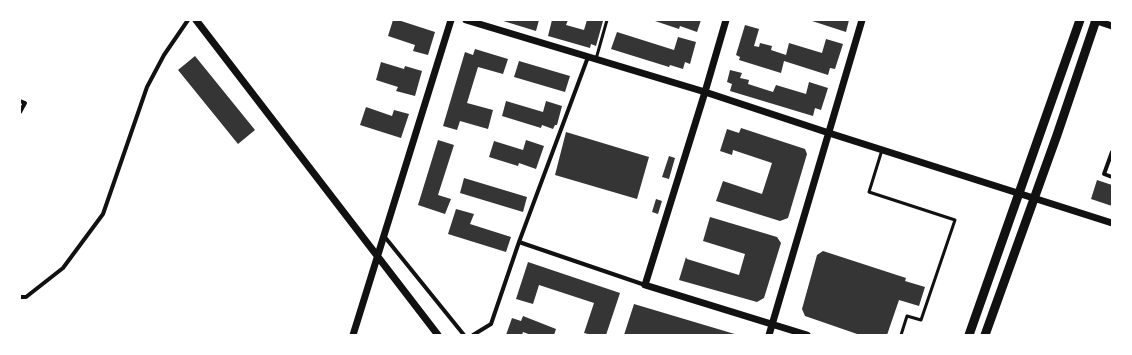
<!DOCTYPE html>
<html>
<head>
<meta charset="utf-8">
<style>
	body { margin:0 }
	#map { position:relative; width:1132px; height:355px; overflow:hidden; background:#fff; font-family:"Noto Sans",sans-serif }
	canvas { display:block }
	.frame { position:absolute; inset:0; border:21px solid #fff; pointer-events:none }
</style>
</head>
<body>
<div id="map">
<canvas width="1132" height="355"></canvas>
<div class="frame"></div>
</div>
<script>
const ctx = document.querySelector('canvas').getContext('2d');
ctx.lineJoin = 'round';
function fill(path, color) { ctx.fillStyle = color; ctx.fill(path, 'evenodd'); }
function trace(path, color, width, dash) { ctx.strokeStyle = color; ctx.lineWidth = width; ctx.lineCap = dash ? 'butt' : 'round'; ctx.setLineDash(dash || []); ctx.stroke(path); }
const building = new Path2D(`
	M393,20H398L435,32L428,55L413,51L415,45L388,36Z
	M500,20H539L536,31Z
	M552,20H568L566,25L584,30L587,20L603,21L596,46L591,44L590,48L548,36Z
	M652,20H701L697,32L680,26L679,29Z
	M809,20H849L846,32Z
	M745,25L759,29L754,46L759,47L760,43L772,46L771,50L786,55L789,43L822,53L826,39L843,44L835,69L830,68L828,75L784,61L781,73L739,60L740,57L736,55Z
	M617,32L674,50L678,37L696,42L690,64L685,62L683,69L670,65L669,67L611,49Z
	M475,49L508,59L503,74L478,67L467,103L493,110L488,129L460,121L457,130L443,126L465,52L473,55Z
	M195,56L255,130L238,144L178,70Z
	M519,61L570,76L565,92L514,77Z
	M381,62L404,69L405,66L422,71L415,96L396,91L398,87L376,80Z
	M730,70L742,73L740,78L749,80L748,84L773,92L776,85L806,94L809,82L828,88L821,110L815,108L813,116L730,91L732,84L727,82Z
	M506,101L543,112L546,101L562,106L557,125H555L553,129L542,125L541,128L502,116Z
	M366,107L392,116L394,110L409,114L401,138L360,125Z
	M741,128L805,149L807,154L788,218L780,221L716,201L723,181L762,194L772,163L733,150L732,155L720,151L727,129L739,133Z
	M566,132L649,157L637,199L555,175Z
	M438,140L454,145L438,195L451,199L445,214L418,205Z
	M526,140L544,146L536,169L519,163L518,166L489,157L494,141L523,150Z
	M669,156L675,158L669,179L662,177Z
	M464,178L527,197L523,212L460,193Z
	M1097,180L1112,185V206L1091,199Z
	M656,199L662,201L658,214L652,212Z
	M456,209L474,214L470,224L511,237L506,252L448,234Z
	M710,217L777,237L781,243L764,298L757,302L679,280L686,257L687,259L739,275L745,254L703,241Z
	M823,251L906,278L905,281L925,287L919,306L899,300L887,335H860L805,316L802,309L817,255Z
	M528,262L620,293L606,335H592L584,333L594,303L539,285L533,304L516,299Z
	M634,304L738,335H624Z
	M523,316L556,329L554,335H531L523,332L522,335H506L512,318L521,321Z`);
const service = new Path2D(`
	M596,59L607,20
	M882,150L869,192L955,220L921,320L907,316L901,335`);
const minor = new Path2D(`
	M20,101L25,103L20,112
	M1112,152L1104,174L1112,177
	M384,236L464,335
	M519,242L645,285
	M20,297H26L63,268L103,214L147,87L164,55L188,20
	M473,335L491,324L519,242L588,57`);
const tertiary = new Path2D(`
	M196,20L438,335
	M466,20L705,92L829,133L1112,223
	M726,20L705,92L645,285L807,335
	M1094,20L1112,26
	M353,335L451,20
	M769,335L862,20`);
const primary = new Path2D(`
	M969,335L1080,20
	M985,335L1057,135L1096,20`);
fill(building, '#353535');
trace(service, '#111', 3);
trace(minor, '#111', 4);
trace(tertiary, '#111', 7);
trace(primary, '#111', 9);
</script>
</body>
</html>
